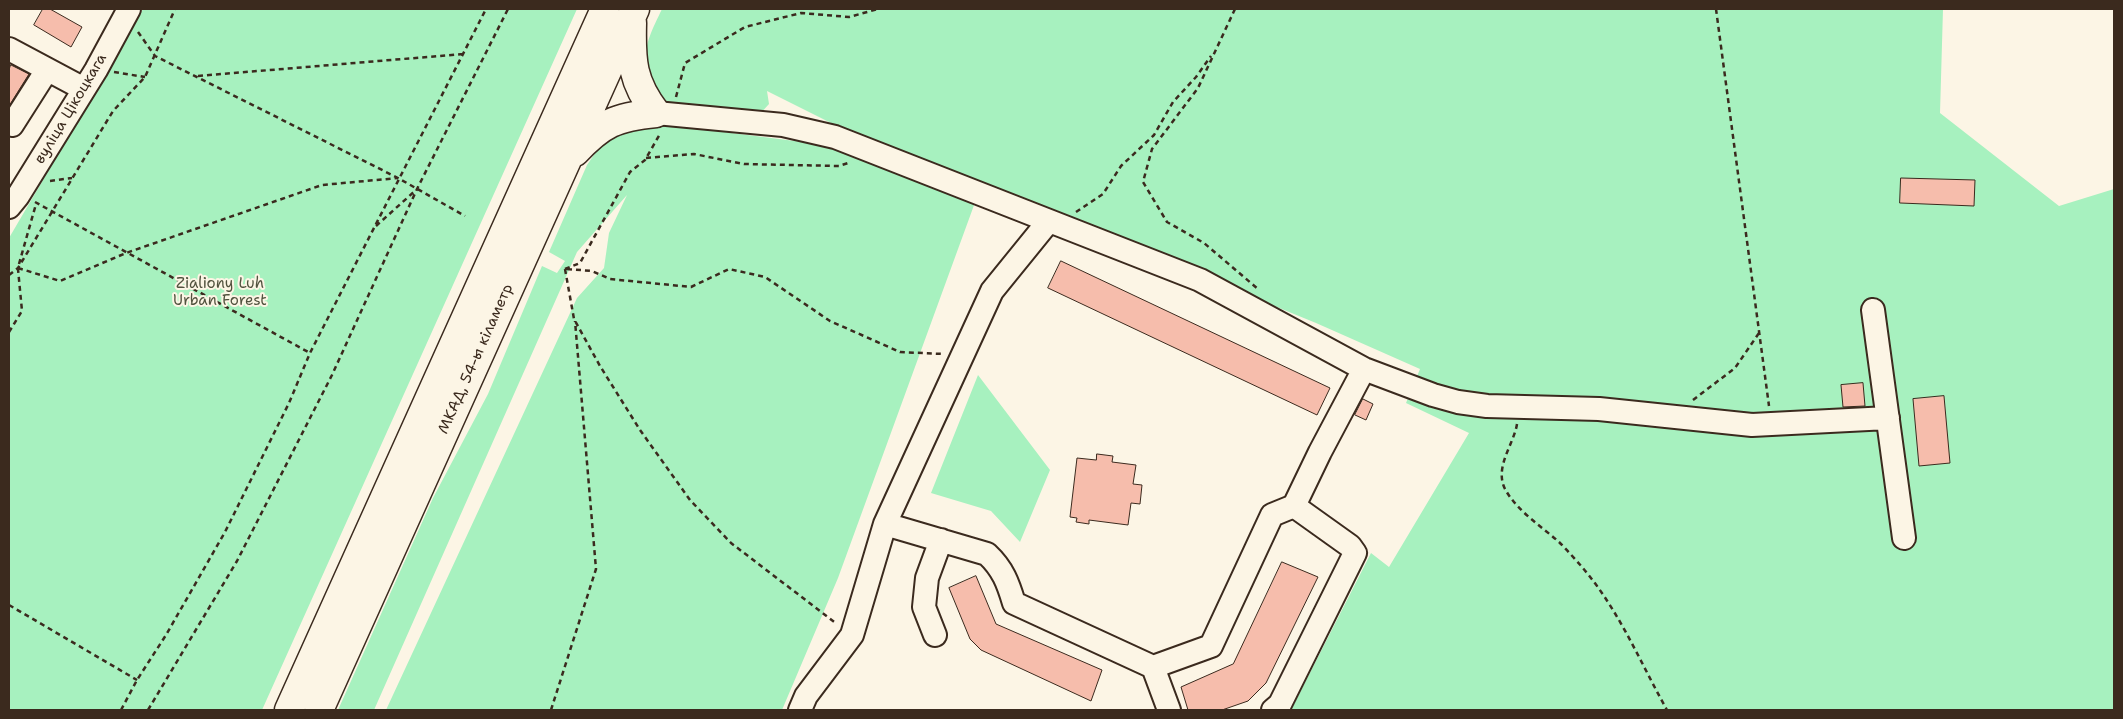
<!DOCTYPE html>
<html>
<head>
<meta charset="utf-8">
<style>
	body { margin:0 }
	#map { position:relative; width:2123px; height:719px; overflow:hidden; background:#fcf5e5; font-family:"Shantell Sans",sans-serif }
	canvas { display:block }
	.frame { position:absolute; inset:0; border:10px solid #3b2a1e; pointer-events:none }
</style>
</head>
<body>
<div id="map">
<canvas width="2123" height="719"></canvas>
<div class="frame"></div>
</div>
<script>
const ctx = document.querySelector('canvas').getContext('2d');
ctx.lineJoin = 'round';
function fill(path, color) { ctx.fillStyle = color; ctx.fill(path, 'evenodd'); }
function trace(path, color, width, dash) { ctx.strokeStyle = color; ctx.lineWidth = width; ctx.lineCap = dash ? 'butt' : 'round'; ctx.setLineDash(dash || []); ctx.stroke(path); }
function write(font, color, halo, rows, align = 'center') {
  ctx.font = font + ' "Shantell Sans",sans-serif'; ctx.lineWidth = 4; ctx.setLineDash([]); ctx.textBaseline = 'middle'; ctx.strokeStyle = halo; ctx.fillStyle = color; for (const [text, x, y, turn = 0] of rows) {
    ctx.save(); ctx.translate(x, y); ctx.rotate((+turn || 0) * Math.PI / 180); ctx.textAlign = isNaN(turn) ? turn : align; if (halo) ctx.strokeText(text, 0, 0); ctx.fillText(text, 0, 0); ctx.restore();
  }
}
const green = new Path2D(`
	M143,9H577L262,710H9V238Z
	M662,9H1943L1940,113L2059,206L2114,189V710H1291L1371,553L1389,567L1469,433L1406,403L1420,369L1316,323L981,186L838,578L782,710H386L577,298L604,268L609,233L627,195L577,252L374,710H338L433,498L488,394L542,266L557,273L565,261L549,252L587,165L598,149L611,136L653,123L850,148L841,128L767,91L769,104L759,115L665,105C659,94 649,81 646,69C642,48 653,28 662,9Z
	M978,375L1050,470L1020,542L991,511L931,493Z`);
const building = new Path2D(`
	M43,9H50L82,27L71,47L34,25Z
	M11,65L29,74L9,106V70Z
	M1901,178L1975,180L1974,206L1900,203Z
	M1061,261L1330,388L1317,415L1048,288Z
	M1863,383L1865,406L1843,407L1841,385Z
	M1944,396L1950,463L1919,466L1913,399Z
	M1363,399L1373,404L1366,420L1355,415Z
	M1097,454L1113,456L1112,462L1136,465L1133,484L1142,485L1140,504L1131,503L1128,525L1089,520V524L1076,522L1077,518L1070,517L1077,458L1096,460Z
	M1282,562L1318,577L1266,683L1248,701L1222,710H1188L1181,687L1233,664Z
	M976,576L996,624L1102,670L1091,701L981,650L970,639L949,588Z`);
const path = new Path2D(`
	M1235,9L1198,88L1152,149L1143,182L1167,222L1204,243L1258,289
	M1716,9L1769,406
	M138,32L155,56L398,178L465,216
	M114,72L145,77
	M198,76L463,54
	M676,97L685,63L745,27L801,13L849,17L878,9
	M646,158L694,154L744,164L839,166L848,163
	M50,181L72,178
	M35,202L310,353
	M1076,212L1103,194L1121,166L1154,135L1173,102L1196,77L1211,56
	M376,226L416,190
	M19,264L36,204
	M18,268L60,281L126,253L322,185L398,178
	M565,269L574,319L600,366L640,430L690,500L731,543L837,624
	M565,269L580,263L630,172L645,160L660,134
	M567,269L592,271L610,279L691,287L729,269L765,277L830,321L900,352L944,354
	M9,275L18,268L113,111L145,77L175,9
	M9,332L22,311L18,269
	M1693,400L1735,368L1759,333
	M1517,424C1514,444 1494,467 1505,489C1517,511 1541,526 1559,542C1567,550 1575,559 1582,567C1619,610 1640,662 1667,710
	M9,605L137,680
	M121,710L137,680L166,635L225,532L289,403L310,353L486,9
	M148,710L237,561L332,375L417,189L508,9
	M551,710L596,569L575,321`);
const minor = new Path2D(`
	M9,49L84,89
	M656,113L783,125L835,137L1200,280L1364,369L1433,395L1458,402L1487,406L1599,409L1752,425L1888,418
	M12,125L47,70
	M9,207L18,196L96,70L129,9
	M1873,310L1904,538
	M1294,506L1320,452L1364,369
	M885,524L987,554C1003,569 1008,583 1014,603L1153,667L1169,710
	M935,635L924,607L927,578L941,540
	M1153,667L1211,646L1272,515L1294,506
	M800,710L806,696L852,635L885,524L992,291L1048,222
	M1273,710L1280,704L1355,553L1350,546L1294,506`);
const highway = new Path2D(`
	M632,23C631,61 632,82 656,113
	M575,152C602,123 616,117 656,113
	M289,710L605,9
	M319,710L635,9`);
const streetNames = [
	["вуліца Цікоцкага",71,109,-59],
	["МКАД, 54-ы кіламетр",476,359,-66]
];
const parkNames = [
	["Zialiony Luh",220,284],
	["Urban Forest",220,301]
];
fill(green, '#a7f1bf');
fill(building, '#f6bdac');
trace(building, '#3b2a1e', 1);
trace(minor, '#3b2a1e', 26);
trace(highway, '#3b2a1e', 31);
trace(path, '#3b2a1e', 2.5, [5, 4]);
trace(minor, '#fcf5e5', 22);
trace(highway, '#fcf5e5', 28);
write('15px', '#3b2a1e', '#fcf5e5', streetNames);
write('15px', '#51523e', '#fcf5e5', parkNames);
</script>
</body>
</html>
